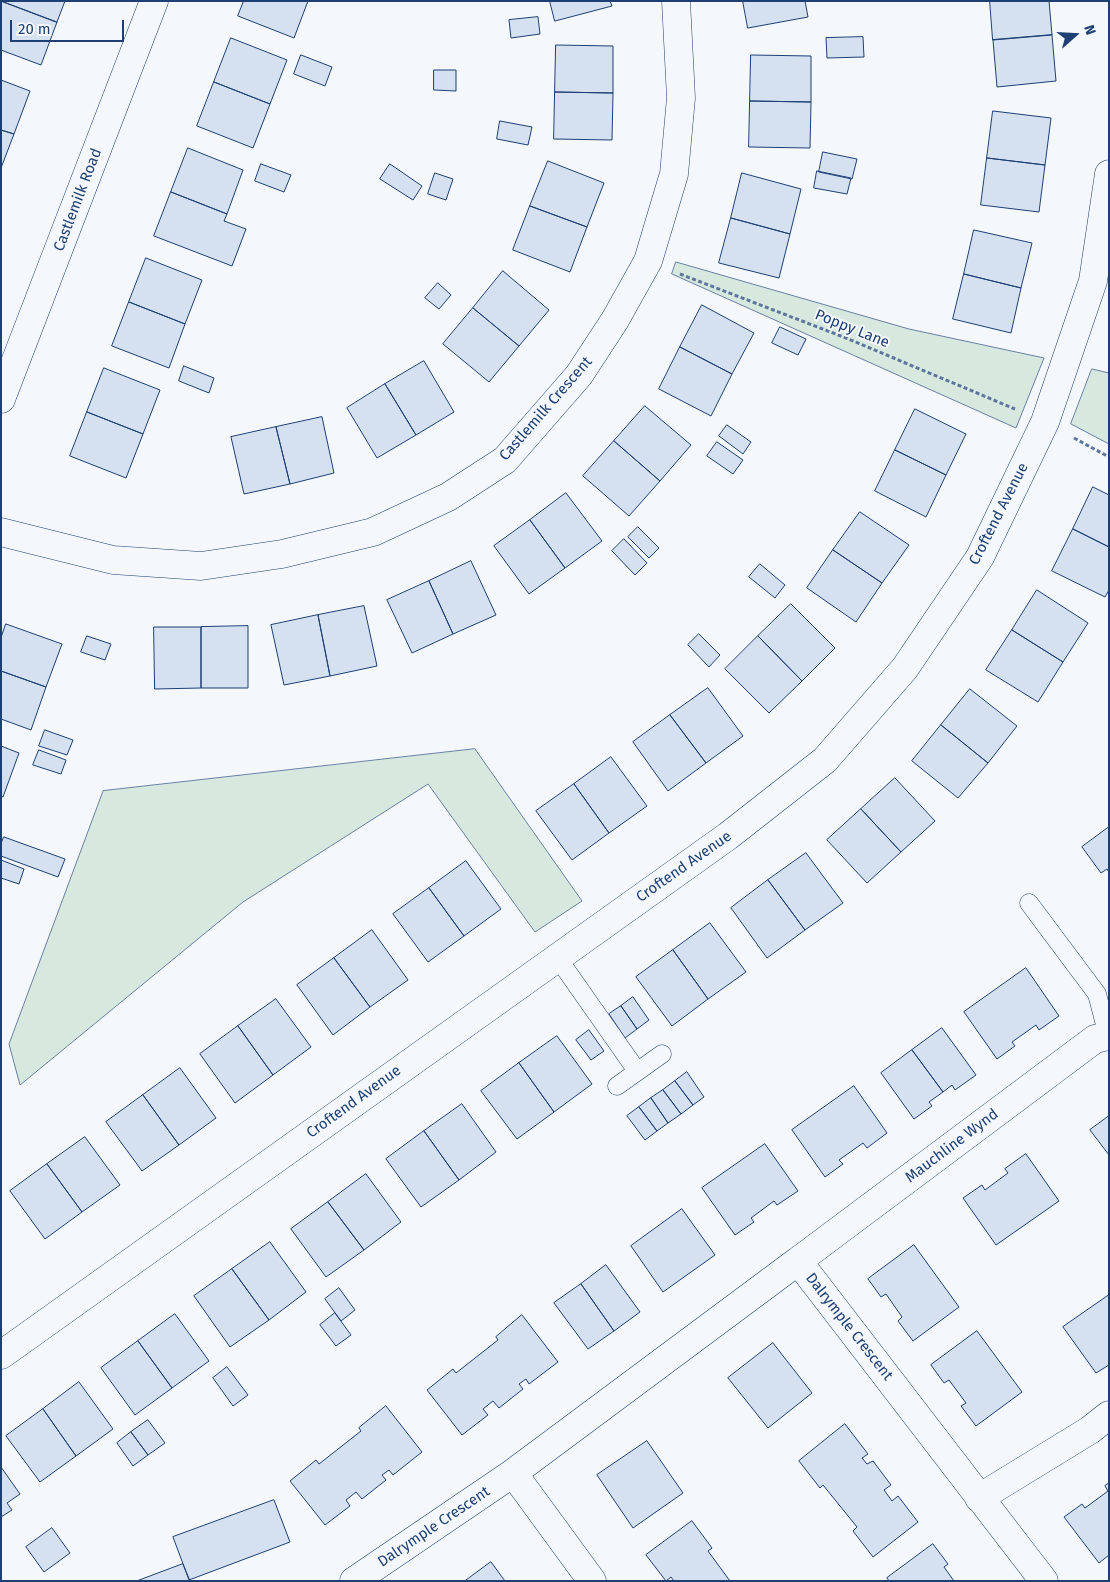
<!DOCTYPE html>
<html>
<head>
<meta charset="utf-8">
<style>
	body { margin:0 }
	#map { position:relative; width:1110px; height:1582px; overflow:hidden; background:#f4f7fb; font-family:"Fira Sans",sans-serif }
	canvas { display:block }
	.frame { position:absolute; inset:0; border:2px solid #1d3f73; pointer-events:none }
	.north { position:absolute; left:1050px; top:10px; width:50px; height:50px; -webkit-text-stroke:4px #f4f7fb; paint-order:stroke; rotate:71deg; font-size:14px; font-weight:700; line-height:20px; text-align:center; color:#1d3f73 }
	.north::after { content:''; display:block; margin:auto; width:18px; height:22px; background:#1d3f73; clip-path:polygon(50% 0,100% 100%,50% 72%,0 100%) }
	.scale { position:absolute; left:10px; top:20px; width:114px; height:22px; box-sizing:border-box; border:2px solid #1d3f73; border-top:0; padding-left:6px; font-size:15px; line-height:18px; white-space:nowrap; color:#1d3f73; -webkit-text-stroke:4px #f4f7fb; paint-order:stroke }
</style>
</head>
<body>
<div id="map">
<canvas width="1110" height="1582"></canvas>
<div class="frame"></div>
<div class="north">N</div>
<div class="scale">20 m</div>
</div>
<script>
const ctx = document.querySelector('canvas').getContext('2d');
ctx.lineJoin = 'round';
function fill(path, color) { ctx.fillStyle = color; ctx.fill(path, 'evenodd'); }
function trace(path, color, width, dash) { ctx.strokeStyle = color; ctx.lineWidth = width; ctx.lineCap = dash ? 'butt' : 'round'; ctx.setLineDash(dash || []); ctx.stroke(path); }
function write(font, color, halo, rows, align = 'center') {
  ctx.font = font + ' "Fira Sans",sans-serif'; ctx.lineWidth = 4; ctx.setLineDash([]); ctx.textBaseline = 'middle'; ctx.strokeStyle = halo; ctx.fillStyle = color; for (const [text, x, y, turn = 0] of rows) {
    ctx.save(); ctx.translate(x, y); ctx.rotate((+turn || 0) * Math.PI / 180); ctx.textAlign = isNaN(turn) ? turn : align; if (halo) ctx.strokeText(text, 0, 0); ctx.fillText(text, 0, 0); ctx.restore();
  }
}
const green = new Path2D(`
	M676,262L909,329L1044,358L1016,428L672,274Z
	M1092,369L1109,373V444L1071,424Z
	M475,749L582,901L535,932L428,784L243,902L20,1085L9,1044L103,791Z`);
const building = new Path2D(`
	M1,1L57,22L41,65L1,50Z
	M1,1H65L57,22Z
	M244,1H308L294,38L238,16Z
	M550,1H610L612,6L555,21Z
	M743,1H805L808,17L748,28Z
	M990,1H1049L1052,35L993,40Z
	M538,17L540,34L511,38L509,20Z
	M1052,35L1056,81L997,87L993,40Z
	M863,37L864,57L827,58L826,38Z
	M231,38L287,60L270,104L214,82Z
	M556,45L613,46V93L555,92Z
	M301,55L332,67L325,86L294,74Z
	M751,55L811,56V102L750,101Z
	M434,70H456V91L434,90Z
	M1,80L30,91L14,134L1,130Z
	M214,82L270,104L253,148L197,126Z
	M555,92L613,93L612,140L554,139Z
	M750,101L811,102L810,148L749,147Z
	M993,111L1051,118L1045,165L987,158Z
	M500,121L532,127L528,145L497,139Z
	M1,130L14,134L1,168Z
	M188,148L243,170L227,214L171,192Z
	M823,152L857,159L852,179L819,172Z
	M987,158L1045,165L1039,212L981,205Z
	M548,161L604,183L587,227L530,206Z
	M261,164L291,175L284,192L255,181Z
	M390,164L422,186L413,200L380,179Z
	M817,171L851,178L847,194L814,188Z
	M435,173L453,179L446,200L428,194Z
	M742,173L801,189L790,234L731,218Z
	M171,192L227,214L224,221L246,229L232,266L154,236Z
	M530,206L587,227L570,272L513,250Z
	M731,218L790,234L779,278L719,263Z
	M974,230L1032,243L1021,288L964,274Z
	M146,258L202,280L185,324L129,302Z
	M503,271L549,310L519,346L473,308Z
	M964,274L1021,288L1011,333L953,319Z
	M438,283L451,295L439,309L425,298Z
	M129,302L185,324L169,368L112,346Z
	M702,305L754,333L732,374L680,347Z
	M473,308L519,346L489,382L443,344Z
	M780,327L806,339L798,355L772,343Z
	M680,347L732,374L711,416L659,389Z
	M424,361L454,412L416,435L385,384Z
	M184,366L214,378L209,393L179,381Z
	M104,368L160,390L143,434L87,412Z
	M385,384L416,435L377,458L347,408Z
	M645,406L691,445L660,481L614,441Z
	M915,409L966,434L946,475L895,450Z
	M87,412L143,434L126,478L70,456Z
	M322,417L334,473L290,484L276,427Z
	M727,425L751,442L743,454L719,436Z
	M276,427L290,484L244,494L231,437Z
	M614,441L660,481L629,516L583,476Z
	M717,442L743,460L733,474L707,456Z
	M895,450L946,475L926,517L875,491Z
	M1093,487L1109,495V547L1073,529Z
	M566,493L602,541L565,568L530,520Z
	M860,512L909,545L882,583L833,550Z
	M530,520L565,568L529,594L494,546Z
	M638,527L659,548L649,558L628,537Z
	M1073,529L1109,547V590L1105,597L1052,571Z
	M624,539L647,563L635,575L612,551Z
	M833,550L882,583L856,622L807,588Z
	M471,561L496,615L453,634L429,581Z
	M760,564L785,585L775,598L749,577Z
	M429,581L453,634L412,653L387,600Z
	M1037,590L1088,623L1063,662L1012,630Z
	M791,604L835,648L802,681L758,636Z
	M364,606L377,666L330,676L318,615Z
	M318,615L330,676L284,685L271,625Z
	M6,624L62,644L46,687L1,671V638Z
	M248,626V688H201V627Z
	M154,627H201V688L155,689Z
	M1012,630L1063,662L1038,702L986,670Z
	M699,634L720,655L709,667L688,645Z
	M87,636L111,644L105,660L81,652Z
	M758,636L802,681L769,713L725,669Z
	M1,671L46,687L31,730L1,719Z
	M708,688L743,736L706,763L670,715Z
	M970,689L1017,726L988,763L941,725Z
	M670,715L706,763L668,791L633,742Z
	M941,725L988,763L958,798L912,761Z
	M45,730L73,740L67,755L39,746Z
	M1,746L19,753L3,797L1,796Z
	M39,750L66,760L61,774L33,765Z
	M611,757L647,806L609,833L574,784Z
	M895,778L935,821L901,852L861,809Z
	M574,784L609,833L572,860L536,811Z
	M861,809L901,852L867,883L827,840Z
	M1109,827V872L1107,869L1101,873L1082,847Z
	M4,837L65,859L58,877L1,856V844Z
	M806,853L843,903L805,930L768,880Z
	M1,860L24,869L19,884L1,878Z
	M466,861L501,909L464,936L429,888Z
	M768,880L805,930L767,958L731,908Z
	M429,888L464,936L428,962L393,914Z
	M710,923L746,972L708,999L673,950Z
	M372,930L408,980L370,1007L334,958Z
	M673,950L708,999L672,1026L636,977Z
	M334,958L370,1007L333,1035L297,985Z
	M1026,968L1059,1016L1039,1030L1036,1025L1012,1042L1015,1046L997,1059L964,1012Z
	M633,997L649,1020L637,1029L621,1006Z
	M276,999L311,1047L273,1075L238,1026Z
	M621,1006L637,1029L625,1038L609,1014Z
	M238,1026L273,1075L235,1103L200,1054Z
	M942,1028L976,1075L955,1090L952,1085L943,1092L912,1050Z
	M589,1030L604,1051L591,1060L576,1040Z
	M557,1036L592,1084L554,1112L519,1063Z
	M912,1050L943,1092L929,1102L932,1106L914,1119L881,1073Z
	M519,1063L554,1112L517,1139L481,1091Z
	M180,1068L216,1118L179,1145L143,1095Z
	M687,1072L704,1097L693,1105L675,1081Z
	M675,1081L693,1105L681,1114L663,1090Z
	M854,1086L887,1133L867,1148L863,1143L839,1160L843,1164L825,1177L792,1130Z
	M663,1090L681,1114L668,1123L651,1098Z
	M143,1095L179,1145L142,1171L106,1122Z
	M651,1098L668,1123L657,1131L639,1107Z
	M462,1104L496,1152L459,1180L424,1131Z
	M639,1107L657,1131L645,1140L627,1116Z
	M1109,1116V1155L1090,1130Z
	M424,1131L459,1180L421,1207L386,1159Z
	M85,1137L120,1185L82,1212L47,1164Z
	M765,1144L798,1191L777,1205L774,1201L751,1218L754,1222L735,1235L702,1188Z
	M1026,1154L1059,1201L996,1245L963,1198L982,1185L985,1190L1008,1173L1005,1169Z
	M47,1164L82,1212L45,1239L10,1191Z
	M366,1174L401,1222L364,1250L328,1202Z
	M328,1202L364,1250L326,1277L291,1229Z
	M682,1209L715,1255L663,1292L631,1246Z
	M270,1242L306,1292L269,1320L232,1269Z
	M914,1245L959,1307L913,1341L898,1321L902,1317L886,1294L881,1297L868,1279Z
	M606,1265L640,1312L614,1331L581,1284Z
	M232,1269L269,1320L230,1347L194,1296Z
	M581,1284L614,1331L588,1349L554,1303Z
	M339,1288L355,1310L341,1321L325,1299Z
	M1109,1295V1365L1096,1373L1063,1327Z
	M335,1313L351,1335L336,1346L320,1325Z
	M175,1314L209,1361L172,1388L138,1341Z
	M522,1315L558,1362L529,1384L526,1379L519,1384L523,1389L499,1408L493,1401L483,1409L488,1415L462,1435L427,1390L453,1369L456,1373L498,1340L496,1337Z
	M977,1331L1022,1392L976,1426L961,1406L966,1403L949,1380L944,1383L931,1365Z
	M138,1341L172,1388L135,1415L101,1368Z
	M773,1343L812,1393L768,1428L728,1378Z
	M227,1367L248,1395L233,1406L213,1378Z
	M79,1382L113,1429L76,1456L43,1409Z
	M386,1406L422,1452L393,1475L389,1470L382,1475L386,1480L362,1499L356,1492L346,1500L350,1506L325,1525L290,1481L316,1460L319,1464L361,1431L359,1428Z
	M43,1409L76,1456L40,1482L6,1436Z
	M148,1420L165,1443L148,1455L131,1432Z
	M845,1424L868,1454L862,1458L867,1464L873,1461L891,1485L884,1490L892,1501L898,1496L918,1522L873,1557L853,1531L857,1527L823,1485L820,1488L799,1461Z
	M131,1432L148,1455L133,1466L117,1443Z
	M647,1441L683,1493L633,1528L597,1475Z
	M1,1467L20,1494L7,1503L12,1510L1,1517Z
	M1109,1483V1555L1099,1563L1064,1517L1082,1504L1085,1508L1108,1491L1105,1486Z
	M274,1500L290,1542L189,1580L173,1537Z
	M692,1521L712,1548L708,1551L730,1581H674L671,1577L666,1581L646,1555Z
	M52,1528L70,1553L44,1572L26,1547Z
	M933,1544L948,1564L944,1567L954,1581H889L887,1578Z
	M491,1562L505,1581H465Z
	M183,1564L190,1581H137Z`);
const path = new Path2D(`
	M680,274L846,338L1015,409
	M1074,438L1109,457`);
const service = new Path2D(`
	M1029,903L1097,994L1108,1036
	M557,957L637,1071
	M617,1086L662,1054`);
const minor = new Path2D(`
	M1,532L113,560L201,566L282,554L373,532L448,497L505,460L579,375L615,320L648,261L674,174L681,98L676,1
	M798,1261L1095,1039L1109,1036
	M1,1355L728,836L825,760L905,668L980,557L1045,422L1093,281L1109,174
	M513,1473L592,1581
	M979,1498L1090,1430L1109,1415
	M354,1581L513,1473L798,1261L1044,1581`);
const tertiary = new Path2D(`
	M1,399L154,1`);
const streetNames = [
	["Castlemilk Road",78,200,-69],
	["Poppy Lane",852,329,22],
	["Castlemilk Crescent",546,409,-49],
	["Croftend Avenue",999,514,-63],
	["Croftend Avenue",684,867,-35],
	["Croftend Avenue",354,1102,-36],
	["Mauchline Wynd",952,1146,-37],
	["Dalrymple Crescent",849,1327,52],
	["Dalrymple Crescent",434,1527,-34]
];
fill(green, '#d7e8df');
trace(green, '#687fa3', 1);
fill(building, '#d5e0f0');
trace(building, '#1d3f73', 1);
trace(service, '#1d3f73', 19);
trace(minor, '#1d3f73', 29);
trace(tertiary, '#1d3f73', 29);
trace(path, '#5e769c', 3, [4, 2.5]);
trace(service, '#f4f7fb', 18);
trace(minor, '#f4f7fb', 28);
trace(tertiary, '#f4f7fb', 28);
write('15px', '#1d3f73', '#f4f7fb', streetNames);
</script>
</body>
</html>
